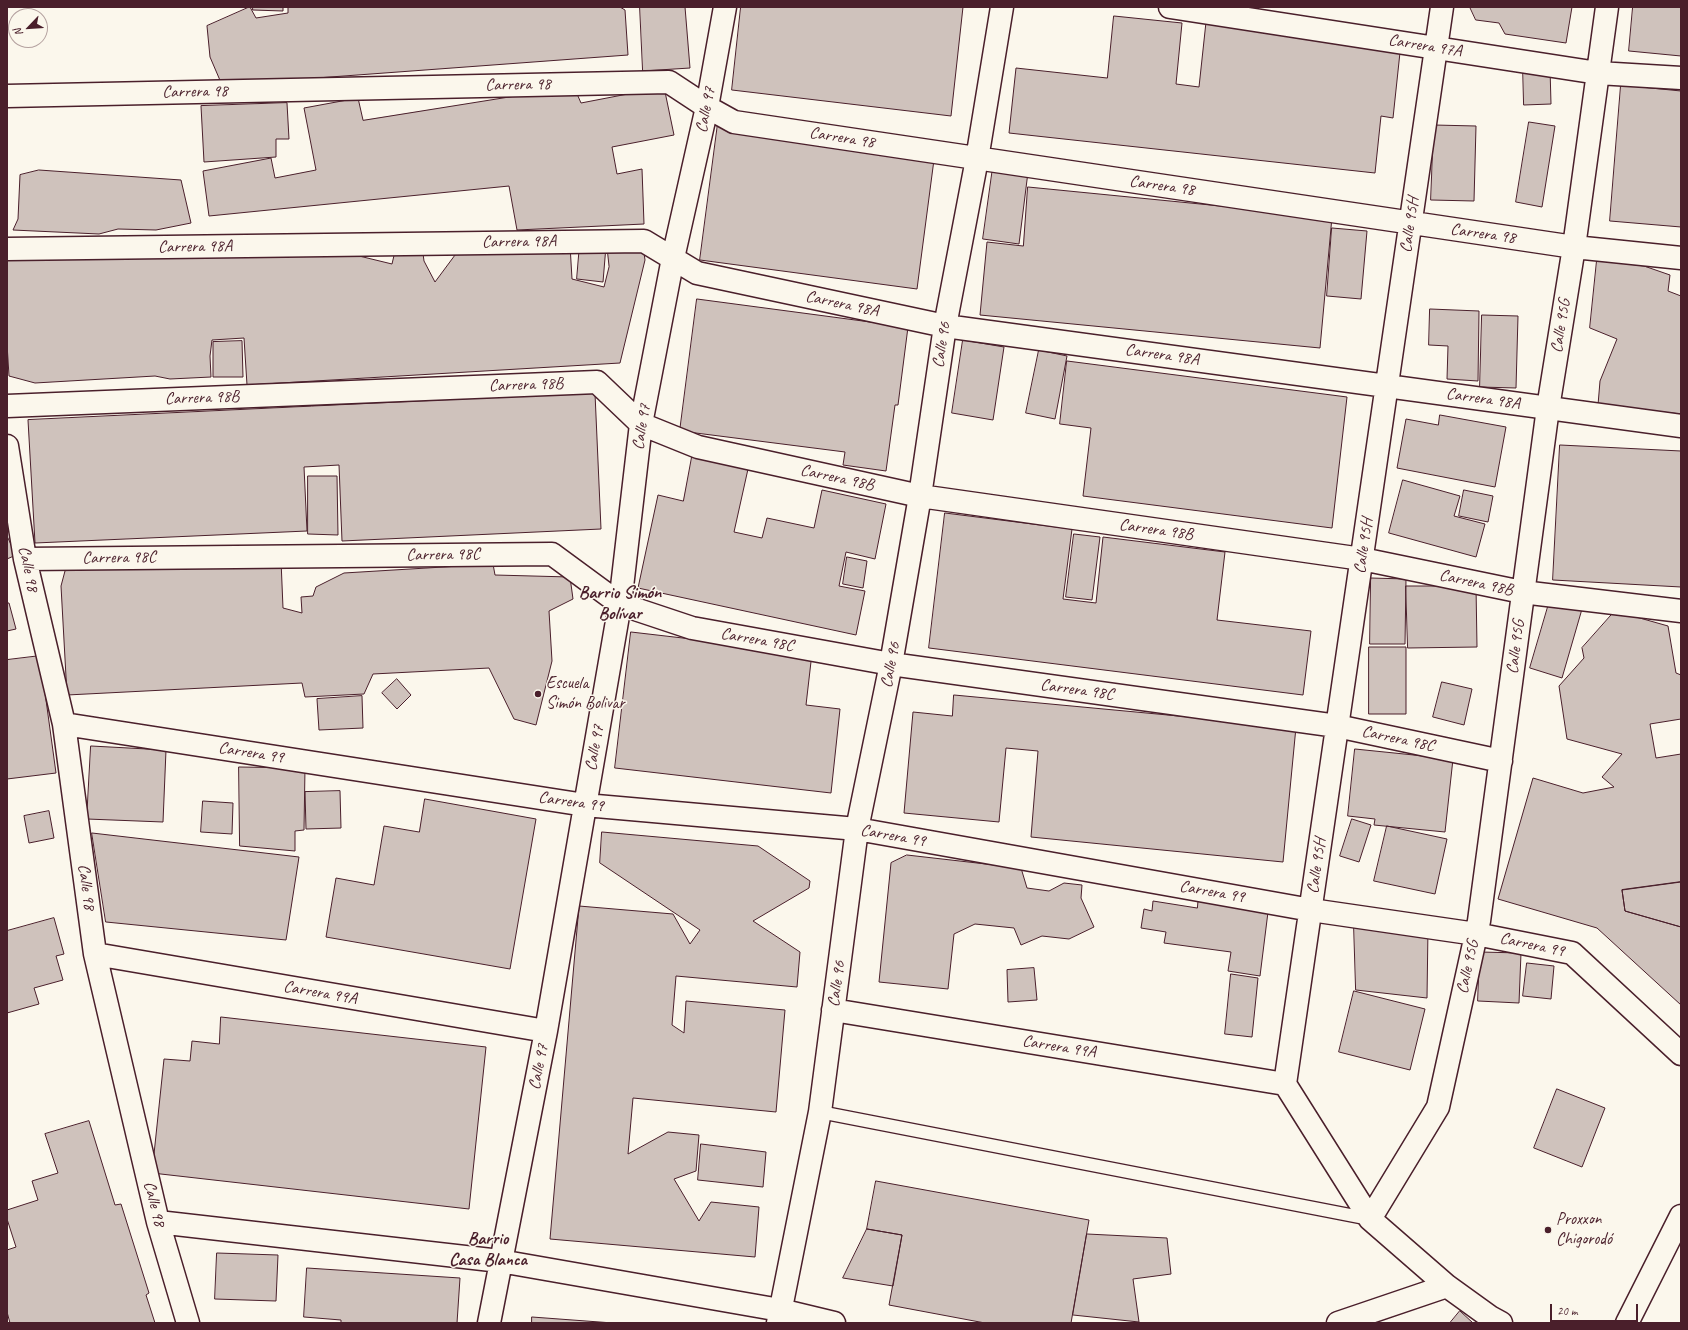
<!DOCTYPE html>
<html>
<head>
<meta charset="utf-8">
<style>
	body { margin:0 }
	#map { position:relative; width:1688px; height:1330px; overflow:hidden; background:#fbf7ec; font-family:Caveat,sans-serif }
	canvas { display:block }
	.frame { position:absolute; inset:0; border:8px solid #4a1f2b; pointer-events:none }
	.north { position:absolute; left:8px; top:8px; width:40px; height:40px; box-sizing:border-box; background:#fbf7ec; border:1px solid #b4a19f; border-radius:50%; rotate:245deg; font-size:11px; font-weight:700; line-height:16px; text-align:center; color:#4a1f2b }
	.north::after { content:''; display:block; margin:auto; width:14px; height:18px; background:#4a1f2b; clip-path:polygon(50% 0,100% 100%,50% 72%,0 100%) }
	.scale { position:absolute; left:1550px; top:1304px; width:88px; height:18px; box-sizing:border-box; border:2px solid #4a1f2b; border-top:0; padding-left:5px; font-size:12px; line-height:14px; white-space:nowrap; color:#4a1f2b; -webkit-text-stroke:3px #fbf7ec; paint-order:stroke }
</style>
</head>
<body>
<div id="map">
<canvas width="1688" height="1330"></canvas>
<div class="frame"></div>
<div class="north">N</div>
<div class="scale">20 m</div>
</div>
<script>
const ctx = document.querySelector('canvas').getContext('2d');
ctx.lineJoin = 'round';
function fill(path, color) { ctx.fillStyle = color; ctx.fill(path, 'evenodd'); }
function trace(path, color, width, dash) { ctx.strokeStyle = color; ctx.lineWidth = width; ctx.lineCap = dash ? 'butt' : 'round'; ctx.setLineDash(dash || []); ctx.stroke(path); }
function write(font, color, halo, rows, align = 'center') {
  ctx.font = font + ' Caveat,sans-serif'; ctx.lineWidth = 3; ctx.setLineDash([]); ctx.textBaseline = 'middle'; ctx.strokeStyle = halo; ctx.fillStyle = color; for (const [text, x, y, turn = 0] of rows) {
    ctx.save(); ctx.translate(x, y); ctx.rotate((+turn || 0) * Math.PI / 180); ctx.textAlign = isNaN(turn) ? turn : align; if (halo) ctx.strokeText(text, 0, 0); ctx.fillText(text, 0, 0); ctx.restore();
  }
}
const building = new Path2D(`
	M250,7L256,18L288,13V7H620L625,10L628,55L222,85L210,57L207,26Z
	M253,7H283V11L253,10Z
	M640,7H685L690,68L643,71Z
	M741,7H963L951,116L732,90Z
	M1470,7H1572L1566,43L1505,34L1499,23L1476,20Z
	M1633,7H1681V56L1629,51Z
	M1114,16L1182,23L1176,84L1199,87L1206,22L1401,43L1393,118L1381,116L1375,173L1009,133L1016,68L1107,78Z
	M1523,68H1550L1551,104L1524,105Z
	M1621,85L1681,91V227L1610,221Z
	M574,87L581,103L664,87L674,135L612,147L617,174L642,169L644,224L517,230L509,186L209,216L203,171L271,158L275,178L316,170L304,108L358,98L363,120Z
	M287,103L289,139H276V157L204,162L201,106Z
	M1529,122L1555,126L1542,207L1516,202Z
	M718,123L935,152L917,289L700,260Z
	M1434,125L1476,126L1474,201L1431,200Z
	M993,167L1028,172L1019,244L983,239Z
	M39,170L181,180L191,223L156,230L118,229L99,234L13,230L18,219L20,175Z
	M1028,187L1332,217L1320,348L980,315L987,242L1023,246Z
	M1332,228L1367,231L1361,299L1327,296Z
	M580,243L606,246L603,282L577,279Z
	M607,244L644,253L645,260L620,363L247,385L244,338L212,340L210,356L211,377L170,379L155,376L35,383L9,376L7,344V257L318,246L392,264L396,247L422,246L424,261L435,282L458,251L570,245L572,279L604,287L609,267Z
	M1597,260L1644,266L1670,275L1668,291L1681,296V414L1598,405L1600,381L1617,339L1590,328Z
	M697,299L908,327L898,405H895L886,471L843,465L845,452L680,431Z
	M1430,309L1479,311L1478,381L1447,379L1448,346L1429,345Z
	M1482,315L1518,316L1516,388L1480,387Z
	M963,340L1004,347L993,420L952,413Z
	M242,341L243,377H213V342Z
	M1039,350L1067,356L1055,419L1026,413Z
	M1067,361L1347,397L1332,528L1083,496L1091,428L1060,424Z
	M595,393L601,529L342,541L339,465L304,467L307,531L35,543L28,420Z
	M1440,415L1506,427L1495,487L1397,468L1406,419L1438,425Z
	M1560,445L1681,451V587L1553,580Z
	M692,457L748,469L734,532L762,538L767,518L814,528L822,490L886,504L875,559L846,552L839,586L865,591L856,635L638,588L658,495L683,501Z
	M308,476H337L338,535L308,534Z
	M1403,480L1460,496L1454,516L1485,524L1476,557L1389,533Z
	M1464,490L1493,496L1488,522L1459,516Z
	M945,513L1072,529L1063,599L1096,603L1103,537L1225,552L1217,620L1311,631L1303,695L929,648Z
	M1074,534L1100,537L1092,600L1066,597Z
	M7,536L16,555L7,559Z
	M847,557L867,561L863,588L843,584Z
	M281,560L283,608L302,613L301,597L313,596L316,587L344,573L493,564L495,575L570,577L573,599L549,611L552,661L536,725L514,719L489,668L373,674L364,694L305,697L302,683L67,695L61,586L65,571Z
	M1371,578L1406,579L1405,644H1370Z
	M1406,586H1476L1477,647L1408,648Z
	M1550,600L1582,609L1562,678L1530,668Z
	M7,603H9L16,629L7,631Z
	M1615,611L1668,626L1676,673L1681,675V719L1650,724L1656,758L1681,754V882L1622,890L1625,911L1681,927V1005L1597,928L1498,899L1533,778L1583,793L1614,787L1602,777L1622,754L1567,739L1559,686L1584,658L1582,648Z
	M631,632L812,653L806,705L840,709L831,793L615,768Z
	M1369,647H1406V714H1369Z
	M40,656L56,773L7,779V660Z
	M397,679L411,695L397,709L382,693Z
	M1442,682L1472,689L1464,725L1433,717Z
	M954,695L1296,727L1283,862L1031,837L1038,751L1006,748L999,822L904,813L913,712L952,716Z
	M362,696L363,728L319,730L317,699Z
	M91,746L166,750L163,822L87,819Z
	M1355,749L1453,759L1445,832L1374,825L1375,819L1348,816Z
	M239,767L305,768L304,830L295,831V851L240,846Z
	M340,791L341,828L306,829L305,792Z
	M425,799L536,819L510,969L326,937L336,878L374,885L384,826L419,832Z
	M203,801L233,803L232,834L201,832Z
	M49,811L54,838L29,843L24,816Z
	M1352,819L1371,825L1359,862L1340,856Z
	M1387,826L1447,839L1435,894L1374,881Z
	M602,832L758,846L810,881L809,888L753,921L800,952L797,987L676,976L672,1025L684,1033L686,1001L785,1010L776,1112L633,1098L628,1154L668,1132L699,1135L696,1171L674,1179L699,1221L711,1202L759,1207L755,1257L550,1239L579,906L673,914L690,944L700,930L600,863Z
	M92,833L299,857L286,940L106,922Z
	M907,855L1021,868L1027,888L1049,891L1064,883L1082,885L1081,898L1094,927L1069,939L1042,936L1021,945L1014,928L975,924L954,934L948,989L879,982L891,863Z
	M1681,882V927L1625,911L1622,890Z
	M1199,894L1269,904L1260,976L1228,971L1231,952L1164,943L1166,932L1141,928L1144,909L1152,911L1153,901L1197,908Z
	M54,918L64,954L56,956L63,980L34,988L39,1004L7,1013V931Z
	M1354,926L1428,928L1427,998L1356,990Z
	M1480,952L1521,953L1519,1003L1478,1001Z
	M1527,963L1554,966L1551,999L1523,996Z
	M1034,968L1037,1000L1008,1002L1007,970Z
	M1231,974L1258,978L1252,1037L1225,1034Z
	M1354,991L1425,1009L1410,1070L1339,1052Z
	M221,1017L486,1047L469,1209L152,1173L164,1059L190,1061L192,1041L219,1044Z
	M1557,1089L1605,1108L1582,1167L1534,1148Z
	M89,1121L115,1205L121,1204L149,1293L146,1295L155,1323H10L7,1312V1250L16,1247L7,1219V1210L38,1200L32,1181L58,1173L45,1134Z
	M701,1144L766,1152L763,1187L698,1180Z
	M876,1181L1089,1220L1071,1323H985L889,1305L902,1235L867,1229Z
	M867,1229L902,1235L893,1286L843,1278Z
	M1087,1234L1167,1238L1171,1274L1133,1279L1139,1322L1073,1315Z
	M217,1253L278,1255L276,1301L215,1299Z
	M307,1268L460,1278L457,1323H341V1320L304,1317Z
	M1460,1311L1473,1323H1450Z
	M532,1317L613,1323H532Z`);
const service = new Path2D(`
	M820,1112L1370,1219`);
const minor = new Path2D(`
	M1170,7L1598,73L1681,78
	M7,96L669,82L707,107L734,122L1574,247L1681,258
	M7,249L644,241L697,273L945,326L1681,426
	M7,406L597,382L641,424L698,447L920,496L1362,559L1522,592L1681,611
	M7,446L25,559L64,724L95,954L158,1222L188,1323
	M25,559L552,554L620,604L692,628L891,664L1337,726L1501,761
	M64,724L585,805L857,829L1311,910L1476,934L1572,953L1681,1054
	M95,954L546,1031
	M833,1010L1285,1084
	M1285,1084L1442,7
	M1285,1084L1370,1219L1447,1286L1490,1317L1501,1323
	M1370,1219L1438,1107L1479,921L1548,408L1574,247L1607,7
	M158,1222L500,1261L780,1310L834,1323
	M489,1323L546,1031L620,604L641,424L673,258L707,107L725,7
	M778,1323L820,1112L857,829L891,664L920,496L945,326L977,159L1002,7
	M1338,1323L1447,1286`);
const trunk = new Path2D(`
	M1627,1323L1681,1216`);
const markers = [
	[538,694,4,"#4a1f2b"],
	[1548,1230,4,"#4a1f2b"]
];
const streetNames = [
	["Carrera 97A",1425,46,9],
	["Carrera 98",518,85,-1],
	["Carrera 98",195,92,-1],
	["Calle 97",706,110,-79],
	["Carrera 98",842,138,9],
	["Carrera 98",1162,186,8],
	["Calle 95H",1410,225,-82],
	["Carrera 98",1483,234,8],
	["Carrera 98A",519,242,-1],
	["Carrera 98A",195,247,-1],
	["Carrera 98A",842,304,12],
	["Calle 95G",1561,326,-81],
	["Calle 96",942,345,-81],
	["Carrera 98A",1162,355,8],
	["Carrera 98B",526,385,-2],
	["Carrera 98B",202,398,-2],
	["Carrera 98A",1483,399,8],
	["Calle 97",642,427,-81],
	["Carrera 98B",837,478,12],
	["Carrera 98B",1156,530,8],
	["Calle 95H",1364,546,-82],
	["Carrera 98C",443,555,-1],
	["Carrera 98C",119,558,-1],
	["Calle 98",28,569,78],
	["Carrera 98B",1476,583,12],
	["Carrera 98C",757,640,10],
	["Calle 95G",1516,647,-83],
	["Calle 96",891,665,-79],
	["Carrera 98C",1077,690,8],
	["Carrera 98C",1398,739,12],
	["Calle 97",595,748,-80],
	["Carrera 99",251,753,9],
	["Carrera 99",571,802,8],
	["Carrera 99",893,836,10],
	["Calle 95H",1317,866,-82],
	["Calle 98",86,887,82],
	["Carrera 99",1212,892,10],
	["Carrera 99",1532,945,12],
	["Calle 95G",1468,967,-78],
	["Calle 96",837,984,-82],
	["Carrera 99A",320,993,10],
	["Carrera 99A",1059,1047,9],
	["Calle 97",539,1067,-79],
	["Calle 98",154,1204,76]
];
const poiNames = [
	["Escuela",546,684],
	["Simón Bolivar",546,704],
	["Proxxon",1556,1220],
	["Chigorodó",1556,1240]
];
const neighbourhoodNames = [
	["Barrio Simón",620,593],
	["Bolívar",620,614],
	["Barrio",488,1239],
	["Casa Blanca",488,1260]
];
fill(building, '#cfc2bc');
trace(building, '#4a1f2b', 1);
trace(service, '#4a1f2b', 15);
trace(minor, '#4a1f2b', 25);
trace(trunk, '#4a1f2b', 25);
trace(service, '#fbf7ec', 12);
trace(minor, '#fbf7ec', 22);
trace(trunk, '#fbf7ec', 22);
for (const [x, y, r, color] of markers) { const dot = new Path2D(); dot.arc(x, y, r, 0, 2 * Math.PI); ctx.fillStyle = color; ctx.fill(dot); trace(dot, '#fbf7ec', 1.5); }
write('17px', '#4a1f2b', '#fbf7ec', streetNames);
write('17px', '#4a1f2b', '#fbf7ec', poiNames, 'left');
write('bold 18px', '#4a1f2b', '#fbf7ec', neighbourhoodNames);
</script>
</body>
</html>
